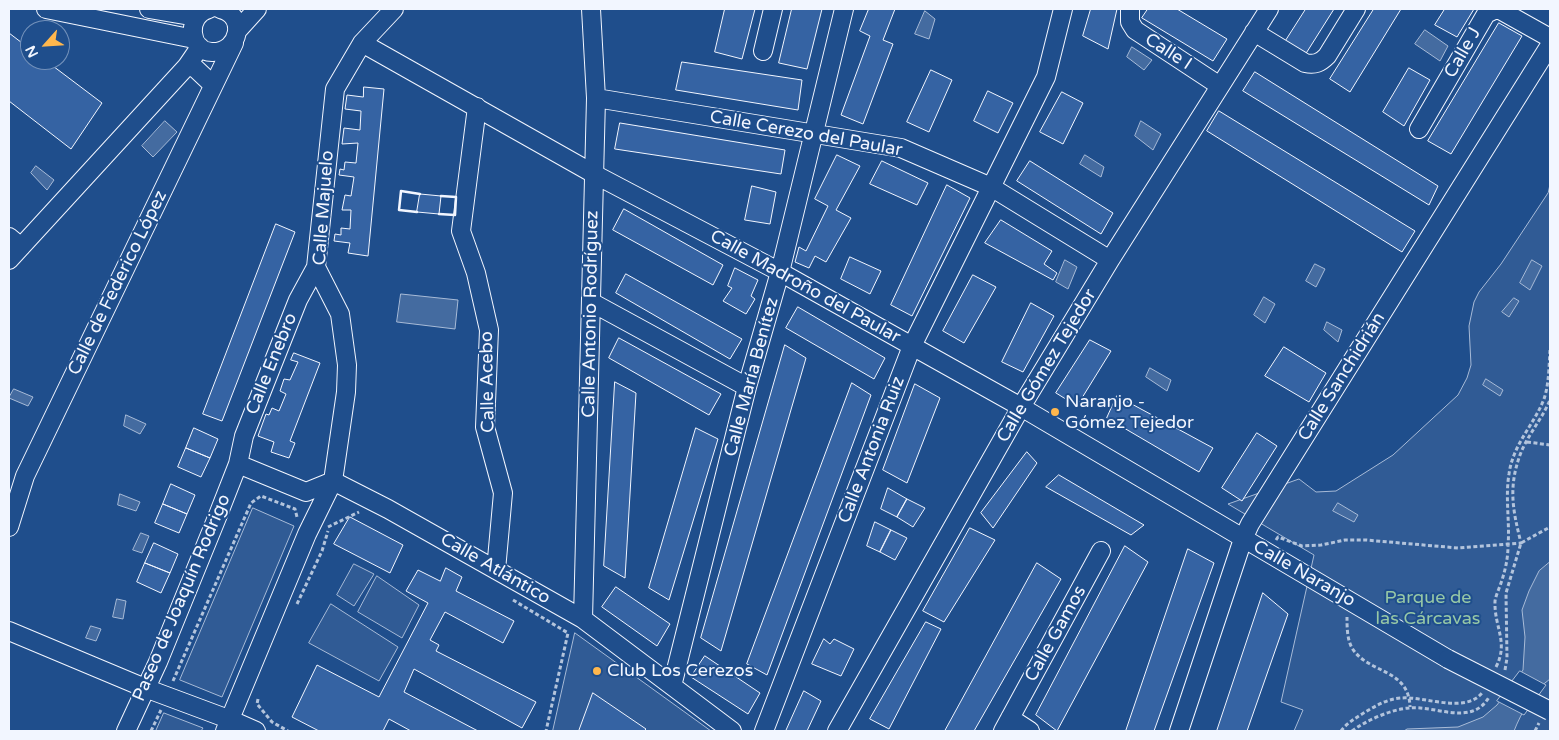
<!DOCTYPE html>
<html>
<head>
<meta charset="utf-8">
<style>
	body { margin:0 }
	#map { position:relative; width:1559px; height:740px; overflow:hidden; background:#1f4e8c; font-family:"Varela Round",sans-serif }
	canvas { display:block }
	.frame { position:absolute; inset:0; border:10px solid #f2f6ff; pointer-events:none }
	.north { position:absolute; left:20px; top:20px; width:50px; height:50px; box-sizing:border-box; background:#1f4e8c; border:1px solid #7391ba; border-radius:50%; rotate:244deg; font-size:14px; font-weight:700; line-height:20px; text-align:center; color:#f2f6ff }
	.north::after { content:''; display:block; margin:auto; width:18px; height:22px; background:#ffb74d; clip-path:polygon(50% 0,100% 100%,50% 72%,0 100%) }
</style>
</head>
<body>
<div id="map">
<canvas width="1559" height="740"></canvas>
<div class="frame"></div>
<div class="north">N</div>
</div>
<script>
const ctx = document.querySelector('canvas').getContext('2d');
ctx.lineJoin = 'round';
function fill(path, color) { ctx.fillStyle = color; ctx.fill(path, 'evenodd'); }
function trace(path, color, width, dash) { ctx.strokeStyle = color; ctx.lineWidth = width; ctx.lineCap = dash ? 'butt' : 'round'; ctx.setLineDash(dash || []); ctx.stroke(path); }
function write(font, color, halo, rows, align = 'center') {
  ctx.font = font + ' "Varela Round",sans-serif'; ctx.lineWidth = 4; ctx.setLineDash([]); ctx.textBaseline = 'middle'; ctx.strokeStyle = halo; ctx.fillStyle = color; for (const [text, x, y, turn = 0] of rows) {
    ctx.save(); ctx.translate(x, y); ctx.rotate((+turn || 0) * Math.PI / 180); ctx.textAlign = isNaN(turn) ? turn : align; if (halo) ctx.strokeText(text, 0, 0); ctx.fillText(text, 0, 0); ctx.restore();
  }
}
const green = new Path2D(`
	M1550,185V731H1294L1303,710L1281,702L1314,555L1228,504L1299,479L1316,492L1336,491L1393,455L1458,395L1467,378L1471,365L1469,326L1474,302L1479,292L1501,264L1548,193Z
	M253,508L294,526L222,697L180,680Z
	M354,564L374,574L354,606L337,595Z
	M377,576L419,605L402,638L358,612Z
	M331,604L398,647L379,681L309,643Z
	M575,633L711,731H553Z
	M164,713L203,728L201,731H156Z`);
const water = new Path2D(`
	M925,11L935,19L929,39L915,34Z
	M1425,30L1448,46L1440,61L1415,44Z
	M1132,47L1152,60L1144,70L1127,57Z
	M165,121L177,132L153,157L142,146Z
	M1141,121L1161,134L1153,150L1135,136Z
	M1085,155L1104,167L1101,177L1080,164Z
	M36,166L54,180L47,190L31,173Z
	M1065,260L1077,267L1068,289L1056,282Z
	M1532,260L1542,266L1530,290L1520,283Z
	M1315,264L1325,269L1316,287L1306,281Z
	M401,294L458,300L455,329L397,322Z
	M1264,297L1275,304L1265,323L1254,315Z
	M1514,298L1519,301L1509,317L1502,312Z
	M1327,322L1342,330L1338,342L1324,330Z
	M1150,368L1171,380L1167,391L1146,377Z
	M1486,379L1503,390L1500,396L1483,385Z
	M14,389L33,397L28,406L9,398Z
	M126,415L146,424L140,434L124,426Z
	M120,494L140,502L136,511L118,505Z
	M1338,503L1358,515L1354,522L1333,511Z
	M141,533L149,536L142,553L133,550Z
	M1550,562V679C1534,690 1521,713 1514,731H1404L1407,729L1458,727L1483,717L1497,705L1523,670L1525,637L1522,610L1529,591L1539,571Z
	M117,599L126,601L123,619L113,617Z
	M91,626L101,629L96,641L86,638Z`);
const pier = new Path2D(`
	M1520,671L1546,685L1524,715L1497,701Z`);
const building = new Path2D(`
	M725,9H755L742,59L715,52Z
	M792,9H822L807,69L779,63Z
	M869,9H895L883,40L893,44L863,124L841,115L870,36L860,31Z
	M1091,9H1117L1108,49L1083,36Z
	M1148,9H1177L1227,39L1213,61L1142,18Z
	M1306,9H1334L1305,55L1285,42Z
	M1374,9H1401L1350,92L1330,79Z
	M1445,9H1474L1457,37L1435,25Z
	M1499,23L1522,36L1451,154L1428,141Z
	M9,33L30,49V60H45L102,103L71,149L9,101Z
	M682,62L802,80L798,110L676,90Z
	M1409,68L1430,80L1404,126L1383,112Z
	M931,70L952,80L929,132L907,122Z
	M1255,72L1438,186L1429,205L1243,91Z
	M364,87L384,89L368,256L348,253L350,243L334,241L335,234L341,235V228L350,229L351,210H342L345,195L351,196L354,177L339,175L340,169L344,170L345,162L356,163L358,143L342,144L344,128L360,130L361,111L345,109L347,95L363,97Z
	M988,91L1013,103L998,133L974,121Z
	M1062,92L1083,103L1063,144L1040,132Z
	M1219,111L1415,231L1402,252L1207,131Z
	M620,123L785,150L781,174L615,149Z
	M837,155L860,166L836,210L851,218L826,262L815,256L809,268L795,262L799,247L806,251L828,206L815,199Z
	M882,161L928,183L917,205L870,184Z
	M1030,161L1113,213L1101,234L1017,181Z
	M947,185L970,198L912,316L891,305Z
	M752,186L776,192L770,224L745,220Z
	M420,194L441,196L439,214L417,212Z
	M624,209L723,265L713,285L613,230Z
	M1001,220L1052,251L1044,264L1057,273L1053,280L985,243Z
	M276,224L295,232L222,421L203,414Z
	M850,257L881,271L870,294L841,279Z
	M735,268L758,280L751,296L755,299L746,314L723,301L732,288L728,286Z
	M626,274L742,339L730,359L616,293Z
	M973,275L996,287L964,343L943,331Z
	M1031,303L1054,316L1023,372L1002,362Z
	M798,307L885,358L874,379L786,328Z
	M619,338L721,394L709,415L609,358Z
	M1090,340L1111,351L1077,406L1056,393Z
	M785,345L806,358L721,651L701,638Z
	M1284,347L1326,373L1309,402L1265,376Z
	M294,353L320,363L290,441L295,443L289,458L271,452L274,442L258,436L266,414L269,415L272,408L279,411L286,394L280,391L284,379L290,380L298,362L291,360Z
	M615,382L636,393L625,578L604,566Z
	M852,383L871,395L767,675L747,664Z
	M915,384L940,398L907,483L883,470Z
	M1117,396L1213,448L1199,472L1107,418Z
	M194,428L218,439L210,458L186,448Z
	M696,428L718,439L669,600L649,588Z
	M1257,433L1277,446L1242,501L1222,488Z
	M186,448L210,458L201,477L178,467Z
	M1027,452L1037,463L993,528L981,513Z
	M1059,475L1144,525L1131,535L1046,487Z
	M171,484L195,495L187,514L163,504Z
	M888,488L907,499L897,517L881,509Z
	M907,499L925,508L913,527L897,517Z
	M163,504L187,514L179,533L155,523Z
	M350,517L403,545L390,573L334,544Z
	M875,522L891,530L880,552L867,546Z
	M970,528L995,540L944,622L923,611Z
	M891,530L907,538L895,560L880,552Z
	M154,543L178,554L170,573L145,563Z
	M1125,546L1148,562L1057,731L1036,715Z
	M1188,549L1214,563L1154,731H1126Z
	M145,563L170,573L161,593L137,582Z
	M1037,563L1061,579L974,731H945Z
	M446,568L462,577L456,591L514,621L503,643L445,612L430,640L439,645L436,651L536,702L522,728L414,669L404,692L478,731H411L389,719L383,731H319L292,717L317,665L379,697L428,603L406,591L418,570L440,581Z
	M616,587L670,624L657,646L602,607Z
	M1263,593L1288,614L1247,731H1217Z
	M926,622L941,629L889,729L870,719Z
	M824,639L830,644L834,639L854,649L841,676L812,664Z
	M705,656L760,693L748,714L691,677Z
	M804,691L821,701L807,731H786Z
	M593,693L646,729L644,731H579Z`);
const path = new Path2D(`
	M1527,442L1550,445
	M328,527L359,512
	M1276,540L1278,537L1302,546L1321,545L1345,540H1366L1458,548L1521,543C1513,511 1508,488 1520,455C1527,436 1542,419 1550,400
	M513,600L568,633L546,731
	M297,604L322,551L328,531
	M1347,617C1347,627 1347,639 1352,648C1368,674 1409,668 1410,707
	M1496,667C1509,642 1494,627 1495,601C1496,595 1499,589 1501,583C1505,571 1508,559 1508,546C1510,522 1505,498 1509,474C1513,444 1534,425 1544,399C1549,384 1549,366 1550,350
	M1505,670L1507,658L1506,593L1521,543L1550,527
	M173,681L251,503L261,496L295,509L297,517
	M258,699L257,704L272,722L288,731
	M151,731L161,710
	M1341,731C1346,724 1354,719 1362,714C1374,707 1386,699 1401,698C1424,696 1465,714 1482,693
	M1352,731C1365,721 1392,709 1409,708C1435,705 1472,727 1489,697
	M1535,731L1539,723`);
const minor = new Path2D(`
	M46,9L194,39
	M149,9L196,17
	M209,9C185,15 189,53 213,52C240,52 247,15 220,9
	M1130,9V22L1135,30L1220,86
	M238,30L257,9
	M1254,32L1305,63C1315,65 1320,63 1327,56L1356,9
	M362,43L594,174L780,272L912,346L1021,407L1448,659
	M763,51L773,9
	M187,66L195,68L213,85
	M596,98L901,148L991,187L1110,260
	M477,107L461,231L476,273L489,330L485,427L503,493L496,570
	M1419,129L1486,14L1494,10H1500L1550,38
	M9,237L21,247
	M9,260L187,66L200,47
	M591,302L747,387
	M238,464L306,492L333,481L388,509L583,619L732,731
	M9,527L25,476L234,43
	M583,619L596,98L591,9
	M9,631L145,688L231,720L256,731
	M672,686L747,387L780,272L844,9
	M1010,718L1030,731
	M126,731L158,662L218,515L238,464L244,436L298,300L316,267
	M225,731L307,534L333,481L346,392L347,365L340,314L316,267L335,89L362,43L394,9
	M764,731L912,346L1046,77L1063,9
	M837,731L1021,407L1110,260L1269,9
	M1003,731L1101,551
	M1179,731L1243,539L1250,524L1550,45`);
const minorBridge = new Path2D(`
	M1448,659L1550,711`);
const wall = new Path2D(`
	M417,212L399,210L401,191L420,194
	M439,214L455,215L456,197L441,196`);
const markers = [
	[1055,412,5,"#ffb74d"],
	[597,671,5,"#ffb74d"]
];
const streetNames = [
	["Calle I",1168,52,33],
	["Calle J",1463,53,-60],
	["Calle Cerezo del Paular",806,134,10],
	["Calle Majuelo",324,208,-86],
	["Calle de Federico López",118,283,-64],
	["Calle Madroño del Paular",805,287,29],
	["Calle Antonio Rodríguez",591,314,-89],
	["Calle Enebro",272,364,-68],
	["Calle Gómez Tejedor",1047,366,-59],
	["Calle María Benítez",752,377,-75],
	["Calle Sanchidrián",1342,377,-58],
	["Calle Acebo",488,382,-91],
	["Calle Antonia Ruiz",872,450,-69],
	["Calle Atlántico",495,569,30],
	["Calle Naranjo",1304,574,30],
	["Paseo de Joaquín Rodrigo",182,598,-67],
	["Calle Gamos",1056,634,-61]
];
const poiNames = [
	["Naranjo -",1065,402],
	["Gómez Tejedor",1065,423],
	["Club Los Cerezos",607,671]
];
const parkNames = [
	["Parque de",1428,598],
	["las Cárcavas",1428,619]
];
fill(green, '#305b95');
trace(green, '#a8bbd7', 1);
fill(water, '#446ba0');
trace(water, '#a8bbd7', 1);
fill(pier, '#1f4e8c');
trace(pier, '#a8bbd7', 1);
fill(building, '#3563a3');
trace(building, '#f2f6ff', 1);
trace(minor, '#f2f6ff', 20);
trace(path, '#b3c4dc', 3, [4, 2.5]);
trace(minor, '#1f4e8c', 18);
trace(minorBridge, '#f2f6ff', 20, []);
trace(minorBridge, '#1f4e8c', 18);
trace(wall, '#f2f6ff', 2.5);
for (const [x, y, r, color] of markers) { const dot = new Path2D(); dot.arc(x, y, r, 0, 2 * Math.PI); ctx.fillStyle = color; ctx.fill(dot); trace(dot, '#1f4e8c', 2); }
write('18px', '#f2f6ff', '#1f4e8c', streetNames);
write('18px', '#f2f6ff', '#1f4e8c', poiNames, 'left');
write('18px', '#97c8a6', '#1f4e8c', parkNames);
</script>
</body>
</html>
